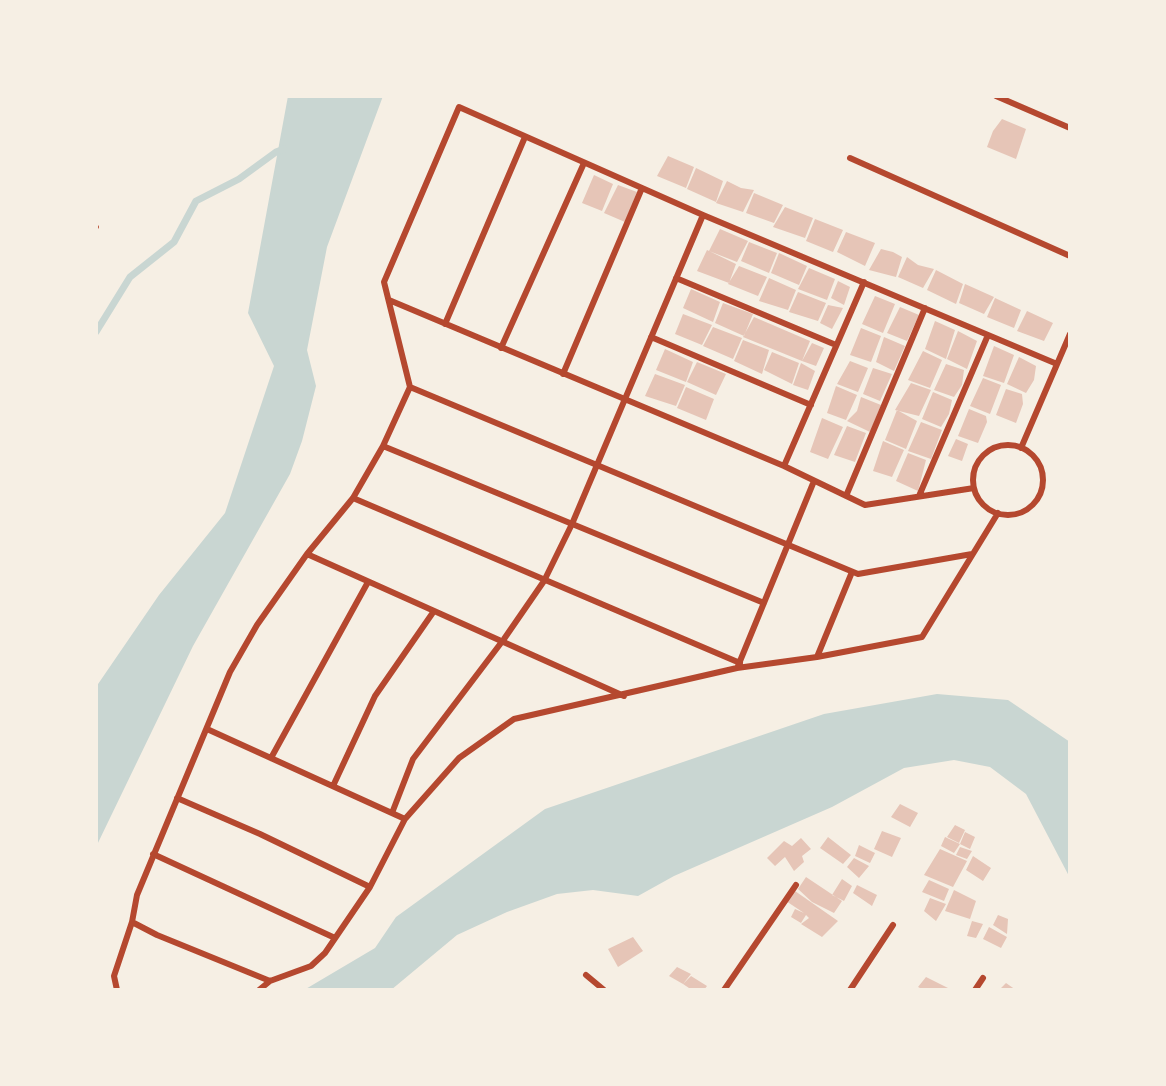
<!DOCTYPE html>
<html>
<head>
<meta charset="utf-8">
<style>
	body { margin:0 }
	#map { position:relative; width:1166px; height:1086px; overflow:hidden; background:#f6efe4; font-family:Lora,serif }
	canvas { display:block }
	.frame { position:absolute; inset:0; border:98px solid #f6efe4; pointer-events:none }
</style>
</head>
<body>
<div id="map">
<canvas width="1166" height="1086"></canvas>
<div class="frame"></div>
</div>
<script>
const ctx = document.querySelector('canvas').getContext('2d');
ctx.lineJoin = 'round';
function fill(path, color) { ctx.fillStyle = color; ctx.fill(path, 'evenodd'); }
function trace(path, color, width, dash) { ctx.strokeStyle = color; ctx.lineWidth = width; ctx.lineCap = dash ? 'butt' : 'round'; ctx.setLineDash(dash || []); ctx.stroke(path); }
const water = new Path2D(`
	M288,96H383L327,247L307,350L316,386L302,441L290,474L193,646L96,847V687L159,595L225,513L274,366L248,313Z
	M937,694L1008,700L1070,742V878L1026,794L990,767L954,760L904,768L832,807L674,876L638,896L593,890L557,894L507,912L457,935L391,990H304L375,948L396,917L545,809L824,714Z`);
const stream = new Path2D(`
	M96,332L130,277L174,242L196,201L239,179L276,152L284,149`);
const building = new Path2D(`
	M1002,119L1026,129L1016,159L987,147L993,131Z
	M668,156L694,167L686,188L657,176Z
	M696,168L723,181L716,202L687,189Z
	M594,175L613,184L602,211L582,203Z
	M727,181L741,188L754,190L743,212L716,203Z
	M618,185L637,192L625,222L604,213Z
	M754,193L783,205L774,223L746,213Z
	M785,207L813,218L805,238L773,227Z
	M815,219L843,230L833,252L806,241Z
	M720,229L748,241L737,262L709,251Z
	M846,232L875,243L865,266L837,252Z
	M749,242L777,253L769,273L741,261Z
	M881,249L893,252L902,257L896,277L869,270Z
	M707,250L736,264L729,283L697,271Z
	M779,253L807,266L799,285L771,273Z
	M907,257L918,265L934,269L923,288L898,277Z
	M739,266L767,277L758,296L728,284Z
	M809,268L835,279L827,300L798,289Z
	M936,270L963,284L956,304L927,290Z
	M769,278L796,290L788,310L759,301Z
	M838,281L850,287L844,305L831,298Z
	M965,284L994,297L984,314L959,303Z
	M691,289L720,302L713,322L683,308Z
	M798,292L826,303L818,321L789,312Z
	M875,296L895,304L883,333L862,324Z
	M995,298L1021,310L1014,328L987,317Z
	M723,303L753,314L744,336L715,323Z
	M828,305L843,308L832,329L820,323Z
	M900,307L919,315L907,341L887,333Z
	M1027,311L1053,323L1044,341L1017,331Z
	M683,314L712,325L702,345L675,334Z
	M754,317L810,341L802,361L743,337Z
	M935,321L955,330L946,359L925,349Z
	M713,327L742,338L733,359L703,346Z
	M861,328L881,336L871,362L850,355Z
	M958,331L977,341L967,369L947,359Z
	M884,337L905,346L894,371L876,362Z
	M743,340L769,350L762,374L734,361Z
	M812,343L824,348L816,366L802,361Z
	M994,346L1014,355L1004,383L983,376Z
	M665,349L693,362L686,382L656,370Z
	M923,351L942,360L930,388L908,380Z
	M772,352L799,363L792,384L764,370Z
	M1019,357L1036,366L1034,380L1026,393L1007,384Z
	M850,361L868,368L858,392L837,384Z
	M697,362L726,374L716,395L687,382Z
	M801,363L815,371L808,390L793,385Z
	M946,364L964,370L962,385L954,397L934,390Z
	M873,368L892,374L880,401L863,394Z
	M655,374L685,385L676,406L645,396Z
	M983,378L1001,385L990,414L970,406Z
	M911,383L931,390L919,416L895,410Z
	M836,386L857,395L846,420L827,413Z
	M686,387L714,399L706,420L677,408Z
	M1006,389L1022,394L1023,404L1016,423L996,415Z
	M933,392L952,400L949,414L941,427L922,419Z
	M861,397L881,405L870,432L847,421L857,411Z
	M969,409L986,416L987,422L978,443L958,436Z
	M897,410L917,421L906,449L885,440Z
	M822,418L843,427L828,459L810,452Z
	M921,422L942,430L931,459L908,451Z
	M847,426L866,433L855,462L834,455Z
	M956,439L968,444L962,461L948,456Z
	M883,441L904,450L892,477L873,471Z
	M908,453L926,460L918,491L896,481Z
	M900,804L918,813L910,827L891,817Z
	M955,825L965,830L959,843L947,837Z
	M882,831L901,838L892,857L874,849Z
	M965,832L975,837L970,849L960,844Z
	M828,837L851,855L843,864L820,848Z
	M945,837L960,844L954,853L941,846Z
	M801,838L811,849L802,856L804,862L794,871L785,857L775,866L767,858L784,841L792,846Z
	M859,845L875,853L870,863L855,856Z
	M960,847L972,851L967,859L956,855Z
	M940,849L967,861L953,887L924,875Z
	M973,856L991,868L983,881L966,870Z
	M854,858L869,866L859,878L847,867Z
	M806,877L842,901L834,913L812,902L798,889Z
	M842,879L852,886L844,901L832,895Z
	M929,880L949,889L944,901L922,892Z
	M857,885L877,895L872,906L853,893Z
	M954,890L976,901L970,919L945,911Z
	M795,891L838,921L822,937L801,924L809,918L806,915L801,923L791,917L795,909L804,913L786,901Z
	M930,898L946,904L936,921L924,911Z
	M998,915L1008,919L1007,934L993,925Z
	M972,921L983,924L976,938L967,936Z
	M989,927L1007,937L1001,948L983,939Z
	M633,937L643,951L618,967L608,949Z
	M677,967L691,974L683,984L669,976Z
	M691,976L707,986L704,990H692L683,984Z
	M926,977L952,990H924L918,987Z
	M1006,983L1016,990H999Z`);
const path = new Path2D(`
	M96,227H97`);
const minor = new Path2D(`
	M996,96L1070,128
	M850,158L1070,256
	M676,278L836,345
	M389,300L784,466L865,505L974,488
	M445,324L525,137
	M651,337L811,405
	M501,348L584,163
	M563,374L642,188
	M410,387L858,574L972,554
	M973 480a35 35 0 1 1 70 0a35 35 0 1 1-70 0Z
	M383,446L764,603
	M1021,448L1070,334
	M784,466L864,282
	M846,496L925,308
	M919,496L988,335
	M353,498L740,663
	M998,513L922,637L817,657L737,668L514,719L459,758L405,819L370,887L325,953L311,966L270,981L157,935L132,922L137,895L230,672L257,625L307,554L353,498L383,446L410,387L384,282L459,107L703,215L1057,364
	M307,554L624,696
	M817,657L852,572
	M738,666L814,481
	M207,729L405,819
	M271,758L368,582
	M333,786L375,696L434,611
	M177,798L260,834L370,887
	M392,813L413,759L504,639L544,581L572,524L703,215
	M153,854L335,938
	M586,975L604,990
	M117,990L114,976L132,922
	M259,990L270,981
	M724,990L796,885
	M850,990L893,925
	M975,990L983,978`);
fill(water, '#c9d6d2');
trace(stream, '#c9d6d2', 7);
fill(building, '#e6c5b7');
trace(path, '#b5482f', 4);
trace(minor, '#b5482f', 6);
</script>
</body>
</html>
